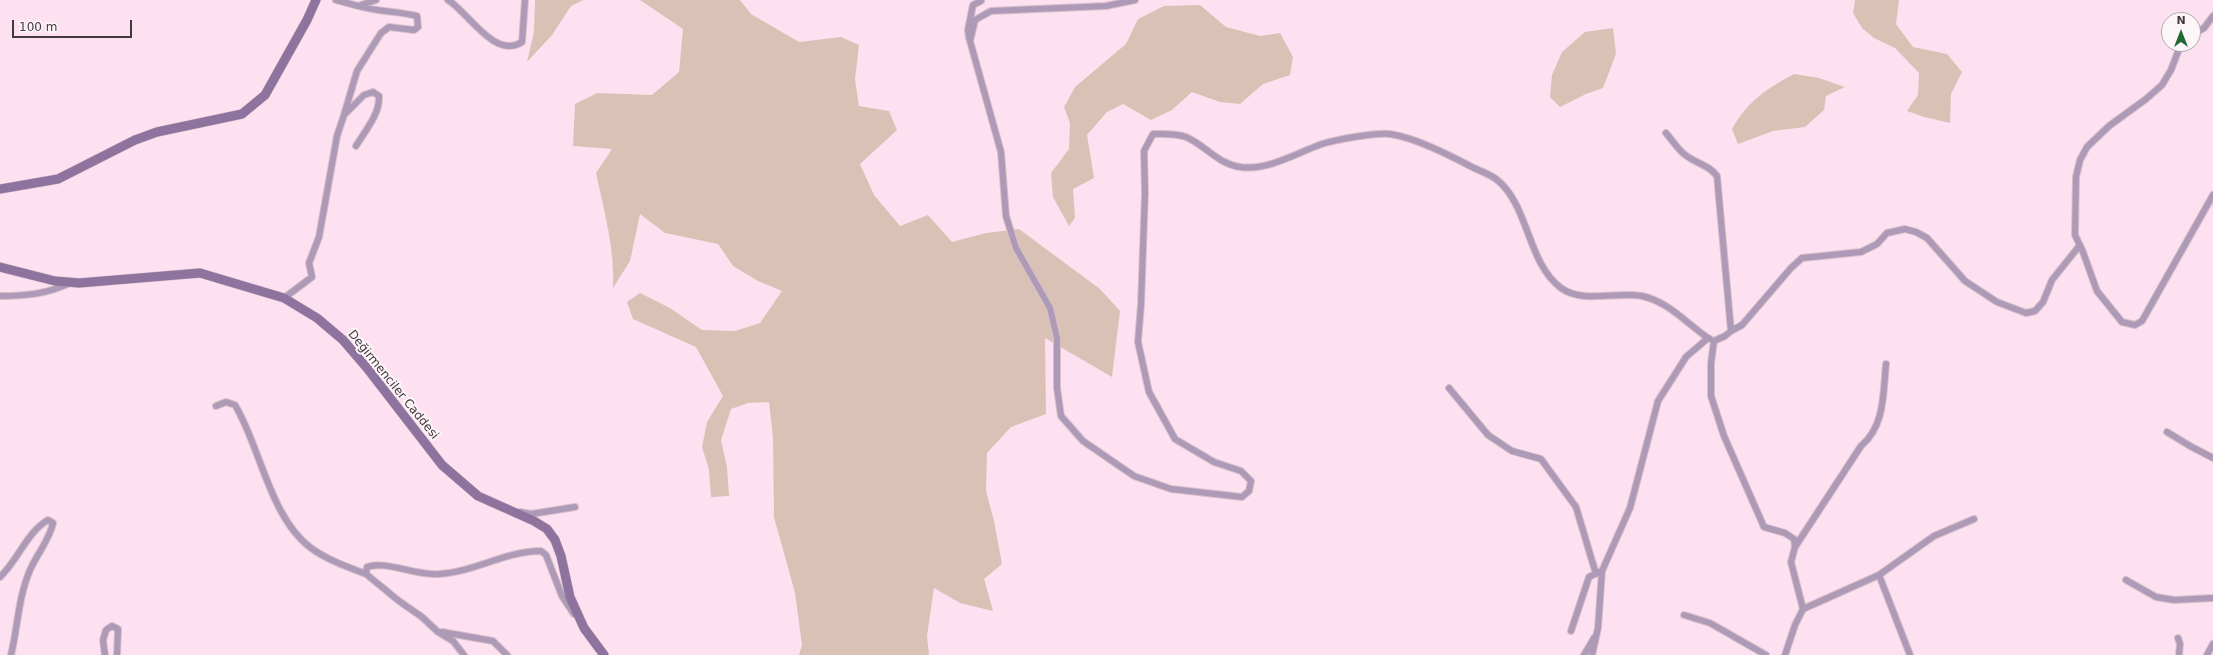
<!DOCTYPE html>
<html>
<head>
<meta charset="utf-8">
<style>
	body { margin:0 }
	#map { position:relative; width:2213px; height:655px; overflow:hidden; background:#fee1f0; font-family:"DejaVu Sans",sans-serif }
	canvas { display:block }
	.north { position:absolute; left:2161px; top:12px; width:40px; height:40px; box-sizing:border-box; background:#fcf6f9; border:1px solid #b2aaae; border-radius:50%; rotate:0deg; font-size:11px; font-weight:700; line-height:16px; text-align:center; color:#43383e }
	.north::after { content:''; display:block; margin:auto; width:14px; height:18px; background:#226834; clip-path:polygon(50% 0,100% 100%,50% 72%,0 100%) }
	.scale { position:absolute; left:12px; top:20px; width:120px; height:18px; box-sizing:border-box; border:2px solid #43383e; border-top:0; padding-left:5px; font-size:12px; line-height:14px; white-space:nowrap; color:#43383e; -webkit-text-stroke:3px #fcf6f9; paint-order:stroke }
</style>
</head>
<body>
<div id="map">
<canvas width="2213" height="655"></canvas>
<div class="north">N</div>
<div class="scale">100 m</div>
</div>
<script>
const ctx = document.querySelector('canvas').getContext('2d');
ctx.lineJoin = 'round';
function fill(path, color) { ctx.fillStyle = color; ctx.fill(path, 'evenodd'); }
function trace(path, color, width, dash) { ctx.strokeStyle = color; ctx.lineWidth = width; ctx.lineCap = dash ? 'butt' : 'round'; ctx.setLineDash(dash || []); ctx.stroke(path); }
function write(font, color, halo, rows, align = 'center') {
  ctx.font = font + ' "DejaVu Sans",sans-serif'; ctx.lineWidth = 4; ctx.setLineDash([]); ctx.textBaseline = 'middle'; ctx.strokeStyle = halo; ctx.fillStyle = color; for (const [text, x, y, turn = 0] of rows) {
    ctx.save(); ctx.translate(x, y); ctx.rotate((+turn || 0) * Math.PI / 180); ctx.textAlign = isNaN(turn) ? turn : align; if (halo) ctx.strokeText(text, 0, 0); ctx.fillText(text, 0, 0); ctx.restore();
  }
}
const green = new Path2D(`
	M535,0H583L571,6L552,35L527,62L534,32Z
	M640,0H740L751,14L799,42L841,37L859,45L855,79L859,106L889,111L897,130L860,164L874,195L900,226L928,215L952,242L986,233L1019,229L1100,289L1120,311L1112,377L1045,338L1046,414L1011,427L987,453L986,491L994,521L1002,564L984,579L993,611L960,603L934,588L927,636L929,655H799L802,645L795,593L774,517L773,437L769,402L748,403L731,409L721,440L727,467L729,496L711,497L709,470L702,447L707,422L723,396L696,347L633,319L627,302L640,293L670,308L702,330L735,331L760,323L782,291L758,281L733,266L718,244L665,233L640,214L630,261L613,288C615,249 604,211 596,173L612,149L573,146L575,104L597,93L652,95L679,72L683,29Z
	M1855,0H1899L1896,24L1913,47L1947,54L1962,72L1951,94L1950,123L1924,117L1907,111L1918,95L1919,73L1895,48L1874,38L1862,28L1853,13Z
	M1200,5L1226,27L1260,36L1280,33L1293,57L1290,75L1263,84L1240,104L1220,102L1192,92L1172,110L1151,120L1123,104L1107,112L1087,135L1094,178L1073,189L1075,218L1069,226L1053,197L1051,173L1069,149L1070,123L1064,107L1075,87L1126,44L1138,19L1164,6Z
	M1613,28L1616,54L1603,88L1586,94L1560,107L1550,97L1552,75L1562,52L1585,32Z
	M1794,74L1819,78L1845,87L1826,96L1824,110L1805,127L1773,131L1738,144L1732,129C1748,101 1766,89 1794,74Z`);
const minor = new Path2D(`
	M336,0L358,6L376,0
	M448,0C468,12 495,60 522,42L525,0
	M1135,0L1106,6L991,11L975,20L970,41L1001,152L1006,216L1016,248L1050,308L1057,338V388L1061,416L1083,441L1134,476L1171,489L1242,497L1249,491L1251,481L1241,471L1214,462L1175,439L1149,392L1138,342L1141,304L1145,193L1144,151L1153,134C1164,134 1175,133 1186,137C1205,145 1218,164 1240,167C1268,171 1296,153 1322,144C1335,140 1376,132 1390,134C1416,138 1449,155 1472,167C1480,171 1489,174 1496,179C1529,204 1527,263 1561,288C1583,304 1617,291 1642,296C1669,302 1686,323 1708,338
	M2193,34L2204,28L2213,16
	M969,38L968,30L973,5L981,1
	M2181,44L2171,70L2162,85L2146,99L2109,126L2087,147L2080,160L2076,177L2075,235L2083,252L2097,291L2122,322L2135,325L2142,321L2213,195
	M345,114L364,95L373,92L379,96C380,114 365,131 356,146
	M1666,133C1672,140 1677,148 1684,154C1696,164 1708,164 1717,176L1731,331L1725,336L1714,341L1711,363V396L1724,436L1764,527L1785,533L1794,539L1795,547L1791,562L1803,609L1795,625L1785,655
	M0,296C25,296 47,294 70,283
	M284,298L312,277L309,263L319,237L337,136L344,115L357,71L381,33L389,27L414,30L418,27L417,16C397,11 378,12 358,6
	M1731,331L1742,325L1791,268L1802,258L1861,252L1877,244L1887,233L1905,229L1916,232L1927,238L1965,281L1997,302L2026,313L2035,311L2043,302L2052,280L2080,245
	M1449,388L1488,435L1512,451L1541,459L1576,507L1596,574
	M216,406L226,402L235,405C260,446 270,518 311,548C327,560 348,567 366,574
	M2167,432L2190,446L2213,458
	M520,512L531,514L575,507
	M1795,547L1861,446C1885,426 1883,394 1886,364
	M1879,575L1910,655
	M0,577C18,560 27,532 48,520L53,523C50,539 37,554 30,570C18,598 18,626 11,655
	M2126,580L2156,597L2174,600L2213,598
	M1803,609L1879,575L1934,536L1974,519
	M1684,615L1710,623L1766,655
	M1571,631L1589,577L1599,572
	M442,632L493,641L507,655
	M2178,638L2180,644L2179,655
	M105,655L103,640L106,630L112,626L118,629L117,655
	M464,655L453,641L438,632L422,617L399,601L366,574L367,567C386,560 416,576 439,574C475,572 505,551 541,551L546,555L562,596L574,614
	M1584,655L1594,638
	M1592,655L1598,628L1602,571L1630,508L1658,401L1686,357L1708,338L1710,339
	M2207,655L2213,644`);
const secondary = new Path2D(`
	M0,189L58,179L135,140L157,132L242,114L265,95L307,20L316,0
	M0,267L55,281L79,283L200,273L284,298L317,318L343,340L367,368L442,465L478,496L534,521L547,529L555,540L561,556L570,597L584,628L604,655`);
const streetNames = [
	["Değirmenciler Caddesi",393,385,51]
];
fill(green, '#d9c2b5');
trace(minor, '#d9bfcc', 8);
trace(secondary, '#d9bfcc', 10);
trace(minor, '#ac9ab7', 6);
trace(secondary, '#8d739d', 9);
write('12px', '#43383e', '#fcf6f9', streetNames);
</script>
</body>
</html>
